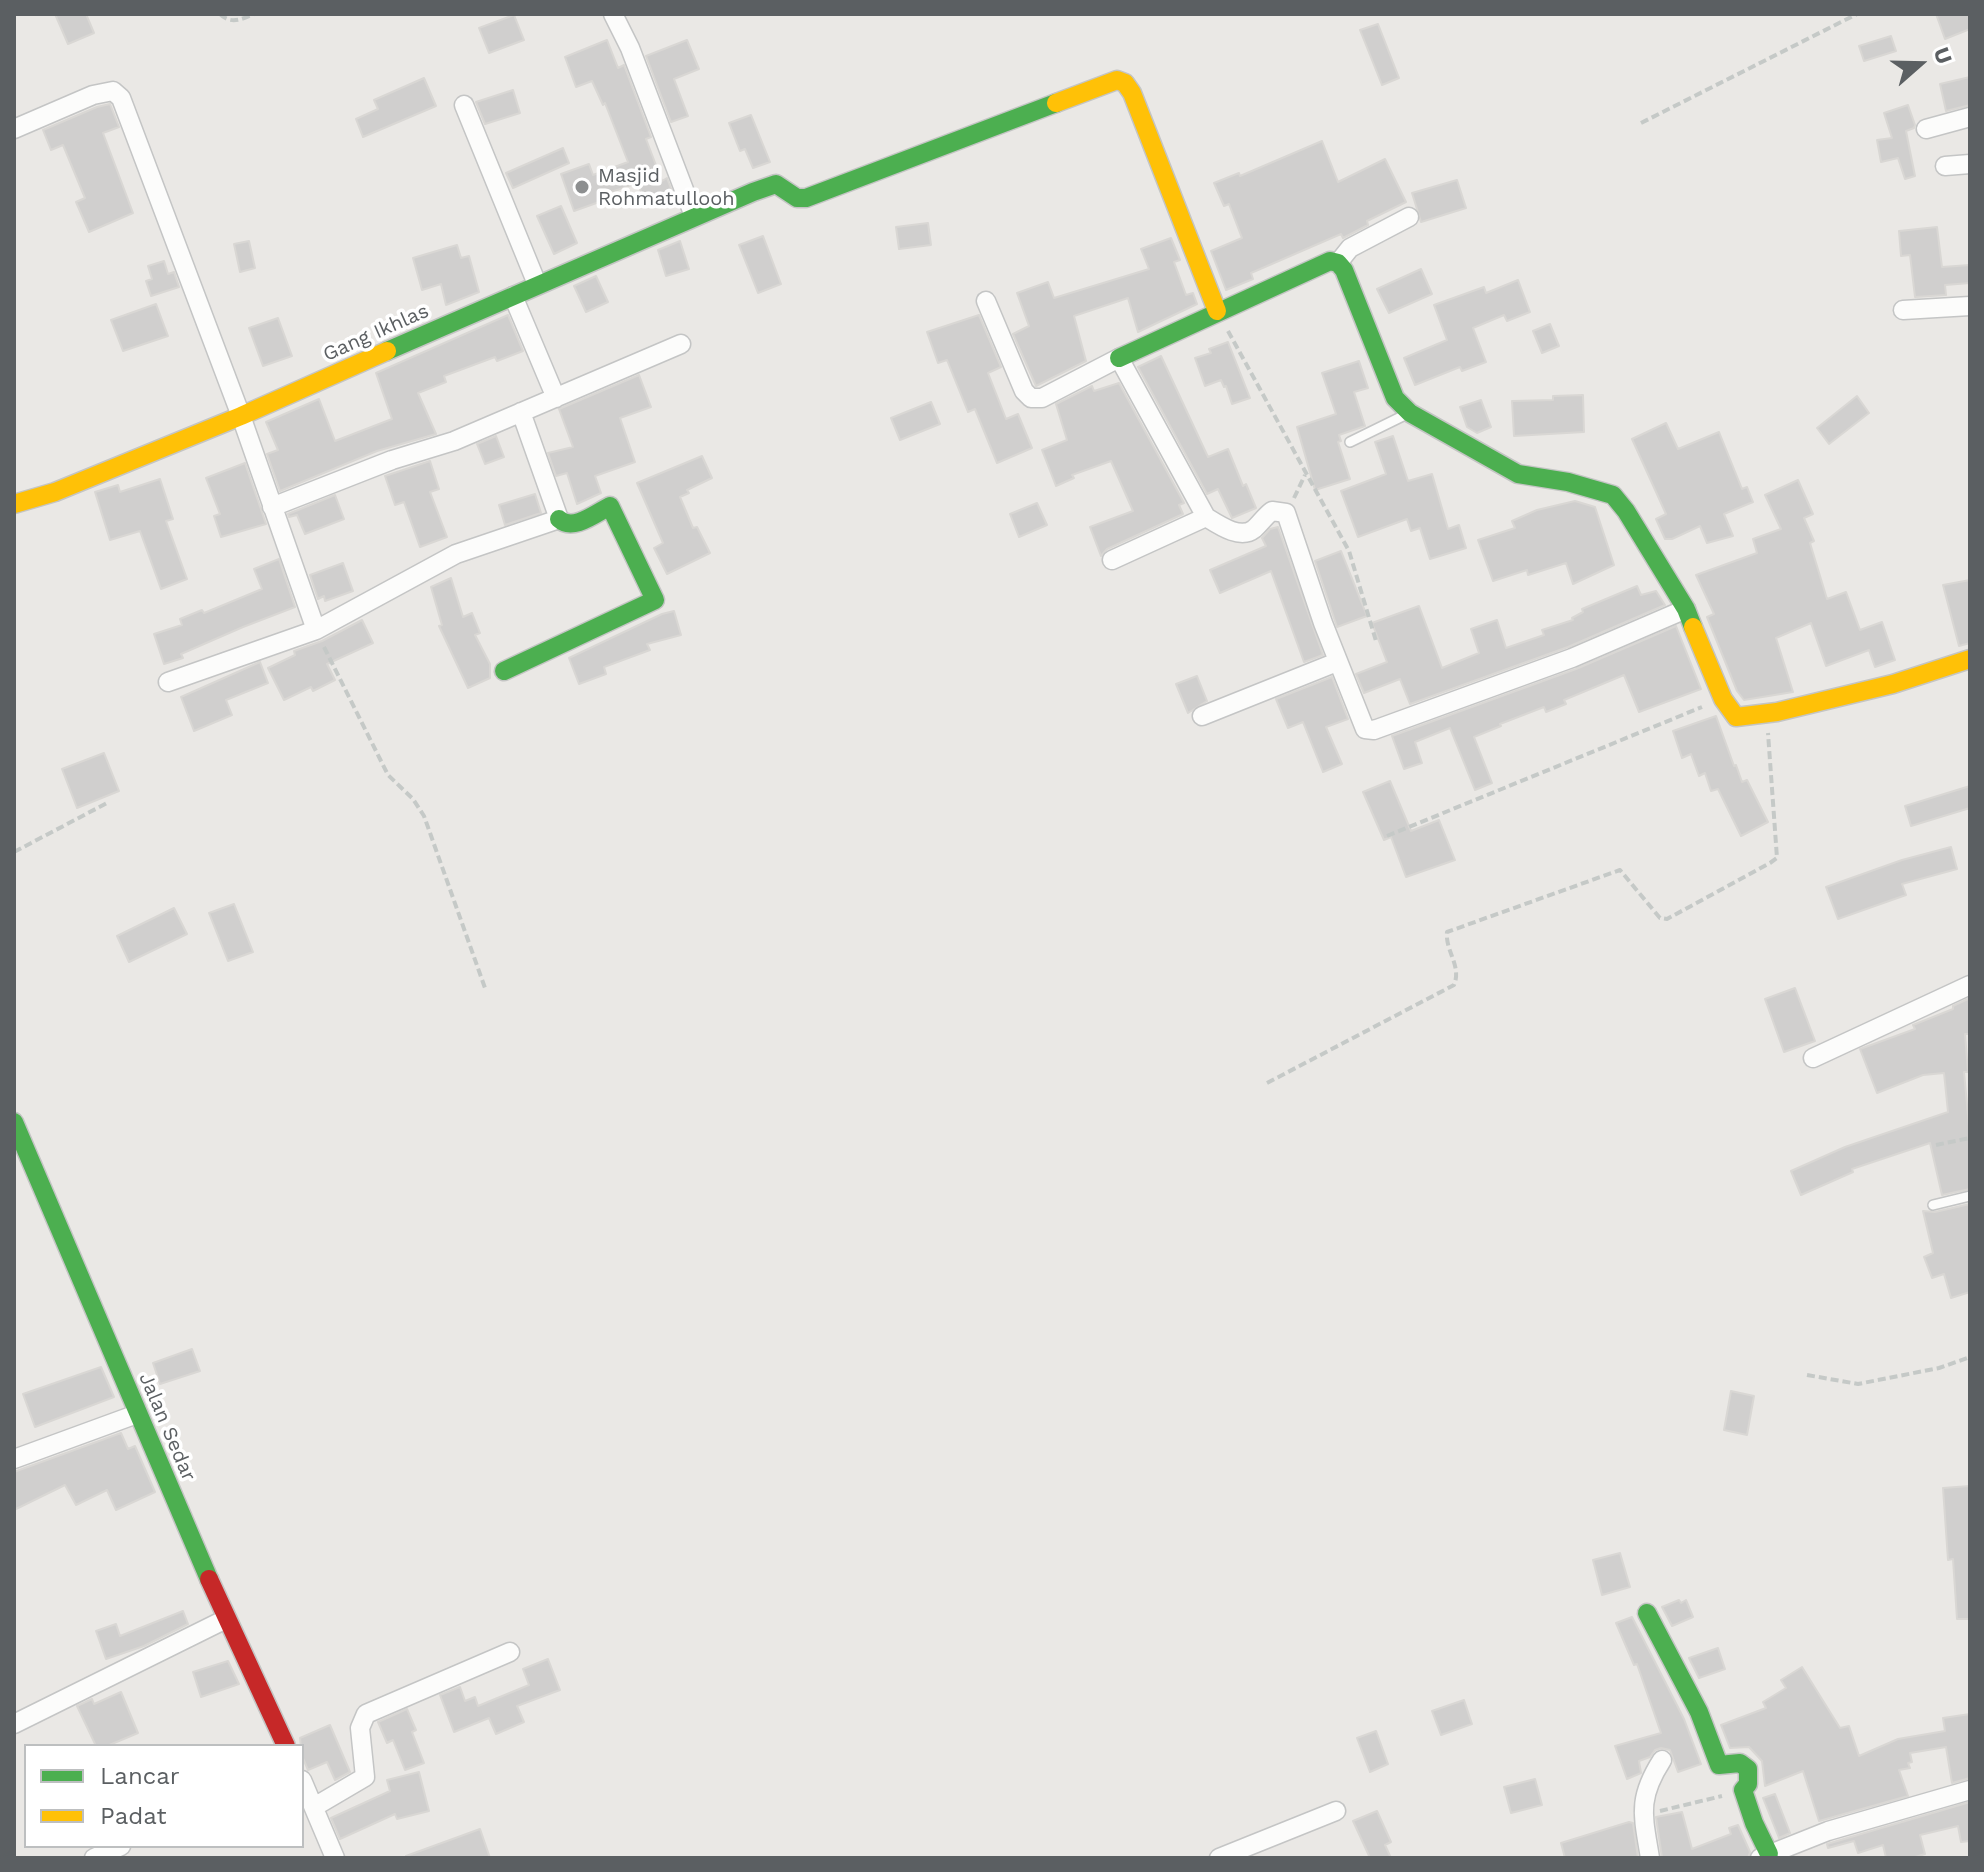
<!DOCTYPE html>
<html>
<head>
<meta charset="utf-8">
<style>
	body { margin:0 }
	#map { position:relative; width:1984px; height:1872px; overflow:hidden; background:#eae8e5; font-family:"Work Sans",sans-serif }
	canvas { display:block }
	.frame { position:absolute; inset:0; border:16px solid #5b5f62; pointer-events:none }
	.legend { position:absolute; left:24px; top:1744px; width:280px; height:104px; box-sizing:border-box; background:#fff; border:2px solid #bdbfc0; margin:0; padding:10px 14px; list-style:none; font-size:24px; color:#5b5f62 }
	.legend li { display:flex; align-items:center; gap:16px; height:40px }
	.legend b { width:40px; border:2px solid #bdbfc0 }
	.north { position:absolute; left:1880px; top:24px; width:80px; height:80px; -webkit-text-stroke:6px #fff; paint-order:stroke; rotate:70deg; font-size:22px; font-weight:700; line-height:32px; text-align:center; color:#5b5f62 }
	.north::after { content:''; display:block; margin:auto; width:28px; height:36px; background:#5b5f62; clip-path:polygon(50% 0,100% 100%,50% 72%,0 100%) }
</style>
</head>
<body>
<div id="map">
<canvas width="1984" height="1872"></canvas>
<div class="frame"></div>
<ul class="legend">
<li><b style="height:10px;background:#4caf50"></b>Lancar</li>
<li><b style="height:10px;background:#ffc107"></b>Padat</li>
</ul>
<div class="north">U</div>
</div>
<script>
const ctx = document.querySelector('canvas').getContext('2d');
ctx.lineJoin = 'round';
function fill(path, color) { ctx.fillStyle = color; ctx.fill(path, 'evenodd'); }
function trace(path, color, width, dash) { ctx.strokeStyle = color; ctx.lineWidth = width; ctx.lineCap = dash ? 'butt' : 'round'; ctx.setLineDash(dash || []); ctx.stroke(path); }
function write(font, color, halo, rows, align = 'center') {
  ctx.font = font + ' "Work Sans",sans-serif'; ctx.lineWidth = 7; ctx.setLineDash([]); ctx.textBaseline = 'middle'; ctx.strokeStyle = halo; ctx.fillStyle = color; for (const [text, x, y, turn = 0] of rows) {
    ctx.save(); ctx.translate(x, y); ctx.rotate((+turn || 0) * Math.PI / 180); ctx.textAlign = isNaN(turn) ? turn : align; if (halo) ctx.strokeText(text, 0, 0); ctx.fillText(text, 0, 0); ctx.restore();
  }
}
const building = new Path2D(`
	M55,14H86L94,33L68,44Z
	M1936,14H1970V29L1945,39Z
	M514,15L524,40L489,53L479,28Z
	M1378,24L1399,78L1382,85L1360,30Z
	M1891,36L1896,51L1864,61L1859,46Z
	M607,40L618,68L624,65L651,137L646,139L662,181L667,178L673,194L648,206L637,183L600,196L602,201L574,211L561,174L589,164L593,175L628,162L605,103L603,105L592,81L576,87L565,57Z
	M687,40L699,69L674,79L688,116L671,122L646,56Z
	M1970,77V105L1946,111L1940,84Z
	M424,78L436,106L363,137L356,119L378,109L374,100Z
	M513,90L520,113L485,124L476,102Z
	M110,104L119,127L103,133L133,213L89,232L76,202L85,198L63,145L51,150L43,130L97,107Z
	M1908,105L1915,125L1914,128L1906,131L1915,176L1905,179L1898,158L1881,162L1877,140L1892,138L1884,113Z
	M751,115L770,162L753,168L745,149L740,151L729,123Z
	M1322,141L1338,182L1385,159L1406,202L1367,221L1368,225L1343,238L1341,234L1251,273L1253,279L1226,290L1211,251L1242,238L1229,204L1224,206L1214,183L1239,173L1240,176Z
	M563,148L569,163L513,188L506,173Z
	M1457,180L1466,208L1421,222L1412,193Z
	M561,206L577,243L554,254L537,216Z
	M928,223L931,245L899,249L896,227Z
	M1937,227L1942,267L1970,265V283L1945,285L1946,295L1915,297L1910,255L1901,256L1899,231Z
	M763,236L781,284L758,293L739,245Z
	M1171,238L1180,260L1174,262L1186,295L1193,293L1197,304L1138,332L1128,298L1074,316L1086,361L1036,386L1013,334L1029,326L1017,293L1048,282L1054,298L1149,269L1141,249Z
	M249,241L255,268L240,272L234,244Z
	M680,241L689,269L666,276L658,250Z
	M457,245L461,258L469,256L479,292L446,305L441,284L422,290L413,258Z
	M164,261L168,274L174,272L179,287L151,296L146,281L152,279L148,266Z
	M1421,269L1432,294L1389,313L1377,289Z
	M596,276L608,302L586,312L574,286Z
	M1518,280L1530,312L1507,321L1504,315L1473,328L1486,362L1462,371L1460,367L1415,385L1404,358L1447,340L1434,305L1484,287L1486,293Z
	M156,304L168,336L123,351L111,320Z
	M508,315L523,351L497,361L495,357L444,376L446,382L418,393L436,434L377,451L280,491L267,454L278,450L266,422L319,399L335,441L392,419L376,373Z
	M979,315L1001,367L988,373L1006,419L1018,414L1032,448L997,463L975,409L968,412L947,360L938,363L927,332Z
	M278,318L292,356L263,366L249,328Z
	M1550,324L1559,346L1542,353L1533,331Z
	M1228,342L1250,398L1232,404L1226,386L1224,387L1221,380L1205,386L1195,358L1211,353L1209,349Z
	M1161,356L1208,457L1228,449L1243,486L1246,484L1256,508L1232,518L1218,489L1207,494L1138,367Z
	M1359,361L1368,388L1354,392L1365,426L1339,435L1341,441L1338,442L1350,479L1315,490L1297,427L1336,414L1322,373Z
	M639,375L651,407L620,418L635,462L595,476L601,493L577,504L567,473L556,476L548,453L573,447L559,409Z
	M1119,383L1184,503L1179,505L1183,514L1107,549L1101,556L1090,527L1133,511L1111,461L1072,475L1074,478L1056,486L1042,450L1067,440L1056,404L1092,386L1094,391Z
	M1583,395L1584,432L1514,436L1512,401L1553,400V396Z
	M1857,396L1869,413L1829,444L1817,428Z
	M1481,400L1491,427L1477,433L1467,427L1460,407Z
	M931,402L940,424L900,440L891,418Z
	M1666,423L1678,449L1719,432L1742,489L1747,487L1753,502L1724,514L1733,536L1707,543L1700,526L1672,539H1665L1656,519L1666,514L1632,439Z
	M496,436L504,457L485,464L477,444Z
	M1393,436L1408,481L1432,474L1448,529L1459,525L1466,548L1430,559L1420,528L1411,531L1407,519L1358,537L1341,491L1386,474L1375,442Z
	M702,456L712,478L687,490L689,493L680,497L693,528L697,527L710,553L667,574L654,548L663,543L637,483Z
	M430,461L439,489L430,492L447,537L420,547L404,502L395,505L385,476Z
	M245,463L266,524L221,537L214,516L220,514L206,478Z
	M160,479L173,519L166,521L187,579L161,589L140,531L110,540L95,492L118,485L120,492Z
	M1798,480L1813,514L1804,518L1814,541L1810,543L1827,599L1846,592L1860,630L1882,622L1895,660L1875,667L1869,650L1826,666L1811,623L1776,638L1793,692L1744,700L1737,691L1707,617L1714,614L1696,575L1757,553L1753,539L1781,529L1765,495Z
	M535,494L541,513L505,525L499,505Z
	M335,495L344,519L305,534L297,515L289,517L288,514Z
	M1575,501L1595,507L1614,565L1573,584L1566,563L1528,575L1527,570L1493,581L1478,540L1515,528L1512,521L1537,510Z
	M1037,503L1047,525L1019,537L1010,514Z
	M1278,527L1323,655L1304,662L1271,571L1220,593L1210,570L1266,546L1262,538L1270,529Z
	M1341,551L1367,616L1337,627L1315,561Z
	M279,559L295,607L243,627L181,654L183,658L164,664L154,634L182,625L180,619L202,610L204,613L262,589L254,569Z
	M343,563L353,591L325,601L324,596L318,599L310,575Z
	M451,578L463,617L472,613L480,633L475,635L490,664V678L468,688L439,626L442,625L431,587Z
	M1970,580V643L1959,646L1943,585Z
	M1637,586L1641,595L1656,591L1665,605L1568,647L1410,704L1400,679L1364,693L1356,674L1387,662L1372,623L1419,606L1442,668L1479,653L1471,629L1497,620L1506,648L1544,635L1542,630L1573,620L1572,618L1583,612L1582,609Z
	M674,611L681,635L647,644L650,650L604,667L606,674L579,684L569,658L662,614Z
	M362,620L373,643L327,664L335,680L313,691L311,687L284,700L268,668L295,655L294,651L322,641Z
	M1676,626L1701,689L1639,712L1624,675L1564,700L1566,704L1546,712L1544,707L1500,724L1501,726L1474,737L1492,783L1475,790L1450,728L1415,742L1422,763L1404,769L1392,736L1576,669Z
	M260,662L268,683L226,700L232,715L194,731L181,697Z
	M1197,676L1207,701L1188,713L1176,684Z
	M1332,677L1348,719L1326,727L1342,764L1323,772L1303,722L1288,728L1276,699Z
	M1716,716L1734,766L1736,765L1742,782L1747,780L1768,822L1741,836L1718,789L1711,791L1705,773L1699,776L1691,754L1682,758L1673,731Z
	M104,753L119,791L77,808L62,769Z
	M1390,781L1411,831L1439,820L1455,860L1406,877L1391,837L1384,840L1363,792Z
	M1970,786V808L1911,826L1905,806Z
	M1951,847L1957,869L1902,884L1906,895L1838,919L1826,887L1902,860Z
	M234,904L253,952L228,961L209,913Z
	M174,908L187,934L129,962L117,936Z
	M1795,988L1815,1041L1784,1052L1765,999Z
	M1970,998V1034H1965L1968,1072H1964L1970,1137V1189L1942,1195L1930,1143L1852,1169L1853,1172L1801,1195L1791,1171L1845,1147L1948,1112L1944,1073L1923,1075L1877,1093L1860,1049L1915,1029L1913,1025L1953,1009V1006Z
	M1970,1204V1292L1951,1298L1944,1274L1932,1278L1924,1257L1933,1253L1923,1211L1935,1212Z
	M192,1349L200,1371L160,1384L153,1363Z
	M101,1367L114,1397L35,1427L23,1394Z
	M1731,1391L1754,1396L1747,1435L1724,1430Z
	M121,1433L128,1449L135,1446L155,1492L116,1510L107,1490L76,1505L65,1485L14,1510V1472Z
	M1970,1486V1619H1957L1953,1559L1948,1560L1943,1488Z
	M1620,1553L1630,1587L1602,1595L1593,1560Z
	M1679,1600L1681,1603L1686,1600L1693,1617L1672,1626L1662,1607Z
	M183,1611L188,1624L144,1646L106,1659L96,1631L116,1624L120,1636Z
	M1632,1617L1684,1719L1701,1764L1678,1772L1670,1750L1661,1748L1655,1750L1650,1757L1639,1761L1641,1773L1627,1779L1615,1746L1661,1733L1637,1664L1634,1665L1616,1623Z
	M1718,1648L1725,1669L1699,1678L1689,1658Z
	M548,1659L560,1690L517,1706L524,1722L496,1734L489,1718L454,1732L440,1695L460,1687L465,1701L475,1697L478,1706L529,1685L523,1669Z
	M228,1661L239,1684L201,1697L193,1672Z
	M1802,1667L1840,1728L1849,1726L1859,1756L1898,1739L1945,1731L1943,1718L1970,1714V1778L1952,1783L1946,1747L1910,1753L1912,1762L1908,1763L1910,1768L1899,1770L1908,1796L1819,1821L1803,1771L1765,1786L1762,1761L1749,1747L1730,1748L1721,1725L1766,1708L1763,1702L1786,1688L1781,1680Z
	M121,1692L138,1733L107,1746H96L77,1706L92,1699L94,1704Z
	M1464,1700L1472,1724L1441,1735L1432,1711Z
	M407,1709L416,1730L412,1732L424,1763L405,1770L393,1740L387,1743L378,1722Z
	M330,1725L350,1772L335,1780L327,1762L308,1770L302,1756L300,1738Z
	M1376,1731L1388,1764L1370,1772L1357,1738Z
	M419,1772L429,1811L397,1819L395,1814L340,1839L331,1818L390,1791L387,1780Z
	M1535,1779L1542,1805L1511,1813L1504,1787Z
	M1775,1794L1790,1833L1779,1838L1763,1798Z
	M1970,1802V1841L1961,1842L1958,1826L1920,1835L1925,1854L1912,1858H1886L1883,1845L1858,1853L1854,1841L1828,1848L1827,1844Z
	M1377,1811L1391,1842L1385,1845L1391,1858H1370L1353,1821Z
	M1682,1812L1692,1849L1731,1834L1729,1828L1738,1825L1750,1852L1748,1858H1662L1656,1817Z
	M1629,1822L1633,1823L1638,1858H1565L1561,1843Z
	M480,1829L490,1858H407L406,1856Z`);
const path = new Path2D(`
	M220,14C231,25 242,19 254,14
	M1641,123L1857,14
	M1228,331L1349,551L1376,641
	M1294,498L1305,475
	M324,647L388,775L413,799L424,816L485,988
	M1387,836L1702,707
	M14,852L107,803
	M1267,1083L1454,985C1462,966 1445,951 1447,932L1620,870L1660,918L1667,919L1770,863L1777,858L1768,733
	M1936,1145L1970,1138
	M1807,1375L1858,1384L1939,1368L1970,1357
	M1660,1811L1722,1796`);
const lane = new Path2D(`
	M1350,442L1407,414
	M1933,1205L1970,1196`);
const street = new Path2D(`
	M613,14L630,48L694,216
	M464,105L537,284
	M14,129L93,95L113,91L121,98L241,416L316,630
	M1926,129L1970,117
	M1945,166L1970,164
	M1338,263L1350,248L1409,217
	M513,296L556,398
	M986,301L1024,391L1031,398H1042L1119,358L1206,517C1219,525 1240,540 1254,529C1260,524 1265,516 1272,511L1286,513L1323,623L1365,729L1374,730L1572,658L1686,609
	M1903,310L1970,306
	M272,507L392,460L454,441L681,344
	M1112,560L1206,517
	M168,682L316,630L456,554L559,519L521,412
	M1202,716L1337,662
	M1813,1058L1970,985
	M14,1459L137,1414
	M14,1724L226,1619
	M302,1780L335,1858
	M314,1807L365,1777L360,1728L366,1714L510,1652
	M94,1858L121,1846
	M1219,1858L1336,1811
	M1650,1858C1643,1815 1637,1799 1662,1760
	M1760,1858L1828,1831L1970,1790`);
const fast = new Path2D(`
	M387,351L753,192L776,184L797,198H806L1056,103
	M1119,358L1330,261L1338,263L1344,270L1395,398L1410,413L1518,474L1568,482L1613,495L1626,511L1686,609L1693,627
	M504,671L655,600L610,506C596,513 573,532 559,519
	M14,1122L209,1579
	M1647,1613L1699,1712L1719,1765L1740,1763L1748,1769V1784L1743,1790L1754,1823L1769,1854`);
const slow = new Path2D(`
	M1056,103L1117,80L1125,83L1132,93L1217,311
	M14,504L55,492L241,416L387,351
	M1693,627L1723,699L1736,717L1777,712L1893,684L1970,659`);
const jam = new Path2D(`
	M209,1579L286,1746`);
const markers = [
	[582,187,8,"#8d8f90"]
];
const poiNames = [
	["Masjid",598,176],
	["Rohmatullooh",598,199]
];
const streetNames = [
	["Gang Ikhlas",376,333,-24],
	["Jalan Sedar",167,1427,67]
];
fill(building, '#d0cfce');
trace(building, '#d9d7d4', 2);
trace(lane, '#c4c5c5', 12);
trace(street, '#c4c5c5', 21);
trace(fast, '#c4c5c4', 21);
trace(slow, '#c4c5c4', 21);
trace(jam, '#c4c5c4', 21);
trace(path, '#c5c9c7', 4, [8, 4]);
trace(lane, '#fcfcfb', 9);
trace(street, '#fcfcfb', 18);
trace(fast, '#4caf50', 18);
trace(slow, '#ffc107', 18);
trace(jam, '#c62828', 18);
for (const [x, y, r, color] of markers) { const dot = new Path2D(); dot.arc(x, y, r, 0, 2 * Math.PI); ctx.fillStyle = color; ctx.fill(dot); trace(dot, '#fff', 3); }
write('20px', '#5b5f62', '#fff', poiNames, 'left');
write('20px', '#5b5f62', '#fff', streetNames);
</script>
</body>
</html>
